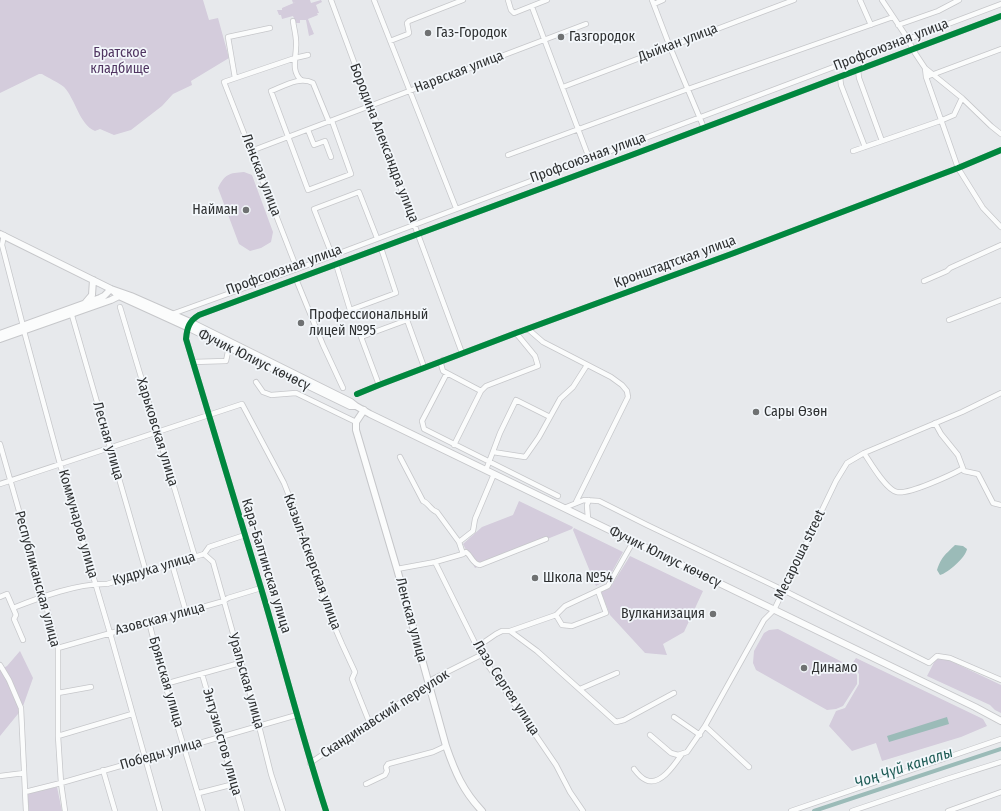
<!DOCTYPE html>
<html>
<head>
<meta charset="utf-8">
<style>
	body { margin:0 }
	canvas { display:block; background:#e7e9ec }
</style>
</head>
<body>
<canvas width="1001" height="811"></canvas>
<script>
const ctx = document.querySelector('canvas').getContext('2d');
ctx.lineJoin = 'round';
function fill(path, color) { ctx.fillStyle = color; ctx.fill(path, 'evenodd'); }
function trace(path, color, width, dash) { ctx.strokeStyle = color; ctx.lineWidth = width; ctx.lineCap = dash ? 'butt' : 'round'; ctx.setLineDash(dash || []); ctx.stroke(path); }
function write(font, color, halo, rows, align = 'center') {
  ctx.font = font + ' "Fira Sans Condensed",sans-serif'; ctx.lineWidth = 3.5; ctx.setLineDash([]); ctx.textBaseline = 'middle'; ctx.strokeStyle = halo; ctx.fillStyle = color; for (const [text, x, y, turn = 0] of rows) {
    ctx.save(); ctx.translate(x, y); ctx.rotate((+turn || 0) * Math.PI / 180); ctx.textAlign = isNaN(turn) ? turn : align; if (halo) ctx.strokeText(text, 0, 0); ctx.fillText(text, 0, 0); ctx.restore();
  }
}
const green = new Path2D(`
	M0,0H203L209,20L218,18L229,58L191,81L192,85L173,94L162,106L131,130L114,135L100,129L95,131C79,124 76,100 64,87C58,82 48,78 42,74H39L0,93Z
	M292,0H310L311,3L321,0L322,2L316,5L319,13H317L318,15L308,19L314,34L309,36L306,20H300V23H296L293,16L282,19L281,15H279L277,10H282V8L296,2L293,3Z
	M244,172L252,175L273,232L271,242L261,248L250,251L239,244L218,188C225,174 229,173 244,172Z
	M519,501L573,527L572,529L475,568L463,544L482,527L513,515Z
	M574,528L623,552L608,579L596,586L573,530Z
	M630,556L703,591L684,632L663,644L667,655L645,653L610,615L601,592L610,588Z
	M778,629L850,666L857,675V684L843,706L836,709L827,710L756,670L753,663L754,651L764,633L769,630Z
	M20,651L33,678L22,709L0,736V670L7,666Z
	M938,655L1001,685V713L995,710L990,705L927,676Z
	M856,658L983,719L987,726L961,737L882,761L876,743L852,751L829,726L836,711L845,708L859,684V674L852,664Z
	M57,787L62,811H29L27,793Z`);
const water = new Path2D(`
	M955,545L963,546L967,549C966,557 948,573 940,575L937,570C942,556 945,555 955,545Z
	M947,717L949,724L889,742L887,736Z`);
const canal = new Path2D(`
	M814,811L1001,749`);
const minor = new Path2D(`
	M331,0L462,353
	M374,0L456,208
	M508,0L511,10L514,13L547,0
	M652,0L670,47L704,128
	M860,0L871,25
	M882,0L908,39L913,50L925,68L926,77L958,168L983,208L1001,227
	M654,4L663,0
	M532,7L589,158
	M293,21C294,29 297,38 296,47C296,58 291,71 301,80
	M898,25L938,11L959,0
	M390,41L408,34L409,33L407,23L409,21L463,0
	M925,68L962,98L991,126L1001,134
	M858,70L859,78L882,141
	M840,77L841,85L865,147
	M926,77L1001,49
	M235,78L228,37L270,28
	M563,87L794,0
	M329,122L313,83C300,76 284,86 271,91L308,190L351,174L332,121
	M308,130L314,145L325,141L331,157
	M251,151L586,24
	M853,151L940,121L954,115L962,98
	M508,155L688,89L893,17
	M4,235L2,245L23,326
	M332,255L314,209L359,192L377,238
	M336,264L350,310L396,293L381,248
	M297,269L224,82L295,58L308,55
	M296,279L323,345L343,388
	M924,281L947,271L950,268L1001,245
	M120,307L195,557
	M71,312L146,572
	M172,314L297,269L1001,4
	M949,320L1001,300
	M528,329L543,342L611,377L622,385L627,391L628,397L576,502
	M24,331L60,464L110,633L160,811
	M443,360L441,364L443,371L481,391
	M193,362L226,361L229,347
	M447,373L422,421L424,429L558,496
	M256,382L263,392L271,395L296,393L356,422
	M379,385L361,337L407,320L424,367
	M357,394L379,385L516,333L734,253L958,168L1001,150
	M935,423L941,434L958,455L964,471L978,474L993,503L1001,505
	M0,444L58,648V736L61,783L65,811
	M454,445L481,391L486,386L538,366L535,356L516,333
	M493,452L525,457L539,437L560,399L573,387L587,365
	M864,453C870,462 886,490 897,492C908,495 951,475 962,469
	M486,470L500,433L516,400L550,417
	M0,484L242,404L284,483L293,506L326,607L342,644L355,672L352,679L370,724
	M564,508L584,500L599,501L647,525L783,590L929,663L937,656L950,658L1001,680
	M588,519L587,505L589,500
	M459,542L473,531L475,519L494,474
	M204,554L213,562L259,726L271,774L283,811
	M463,554L466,552C472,556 472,564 480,565L546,539
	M435,562L481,655L556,765L570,792L583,811
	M172,564L186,612
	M397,569L435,562L463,554L459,542L437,512C430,510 429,503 423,501L400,457
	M0,597L7,594L16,615L14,619L23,640
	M13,608C41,597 78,583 107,584L204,554L209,547L245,535
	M556,615L562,625L572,626L606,613L598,591
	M149,622L165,684L203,811
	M510,631L556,615L565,606L608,586L633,542
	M477,647L496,634L502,631H510L537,651L616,722L624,720L674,693
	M58,648L224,601L228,598L261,588
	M0,665L9,680L21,708L26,811
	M202,674L242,811
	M165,684L240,663
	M580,689L617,673
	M58,693L91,687
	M674,717L700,735
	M705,726L749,767
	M650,735L671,753L678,755L687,752L705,726L764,620L774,610L836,481L847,463L864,453L962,412L1001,393
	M58,736L132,714
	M310,763L428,684L433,679L481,655
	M634,769C637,773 641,778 646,780C660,787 675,764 682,754
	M103,770L115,811
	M0,776L24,773
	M366,784L385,775L387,771L386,767L388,764L433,752L446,746
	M25,792L61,783L297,715
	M199,793L234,784
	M326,811C302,737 283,662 261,588C236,505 211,422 186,339C187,328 189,321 199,315L629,156L1001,16
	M791,811L1001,739
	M852,811L947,779L1001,762
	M948,811L1001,792`);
const major = new Path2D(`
	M0,234L111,289L131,296L190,322L351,402L356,406L370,414L975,707L1001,721
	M112,290L119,296L187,327L350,406H355
	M86,302L92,295L93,280
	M0,334L100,298L104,296L111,289
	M0,339L111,300L119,296L121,293
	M364,410L356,422V430L397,569L446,746C455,772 463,791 482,811`);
const cycleway = new Path2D(`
	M357,394L379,385L516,333L734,253L958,168L1001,150
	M326,811C302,737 283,662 261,588C236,505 211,422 186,339C187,328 189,321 199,315L629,156L1001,16`);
const markers = [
	[428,33,4,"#6f7172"],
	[561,37,4,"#6f7172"],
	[246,210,4,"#6f7172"],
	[301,323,4,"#6f7172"],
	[756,412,4,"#6f7172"],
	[535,578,4,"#6f7172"],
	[713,614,4,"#6f7172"],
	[804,668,4,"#6f7172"]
];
const poiNames = [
	["Газ-Городок",436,33],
	["Газгородок",569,37],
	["Найман",238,210,"right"],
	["Профессиональный",309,315],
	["лицей №95",309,331],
	["Сары Өзөн",764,412],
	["Школа №54",543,578],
	["Вулканизация",705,614,"right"],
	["Динамо",812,668]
];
const streetNames = [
	["Дыйкан улица",678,43,-21],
	["Профсоюзная улица",891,45,-21],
	["Нарвская улица",459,72,-21],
	["Бородина Александра улица",384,143,69],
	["Профсоюзная улица",588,158,-20],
	["Ленская улица",261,175,69],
	["Кронштадтская улица",675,262,-20],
	["Профсоюзная улица",284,270,-20],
	["Фучик Юлиус көчөсү",254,360,26],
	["Харьковская улица",157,432,73],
	["Лесная улица",108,441,74],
	["Коммунаров улица",78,524,74],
	["Месароша street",800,555,-64],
	["Фучик Юлиус көчөсү",665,557,26],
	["Кызыл-Аскерская улица",312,562,70],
	["Кара-Балтинская улица",266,566,73],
	["Кудрука улица",154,569,-17],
	["Республиканская улица",37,579,75],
	["Азовская улица",160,619,-15],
	["Ленская улица",411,620,75],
	["Уральская улица",246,681,74],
	["Брянская улица",166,682,74],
	["Лазо Сергея улица",506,688,57],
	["Скандинавский переулок",385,714,-33],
	["Энтузиастов улица",222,742,74],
	["Победы улица",161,754,-16]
];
const parkNames = [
	["Братское",120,53],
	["кладбище",120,69]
];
const waterNames = [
	["Чоң Чүй каналы",904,768,-18]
];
fill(green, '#d4ccdc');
fill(water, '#9bbbb8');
trace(canal, '#9bbbb8', 4);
trace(minor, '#c6c7ca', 6);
trace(major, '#c6c7ca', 8);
trace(minor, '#fbfcfc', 4.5);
trace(major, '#fbfcfc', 6);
trace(cycleway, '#00873e', 6);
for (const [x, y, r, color] of markers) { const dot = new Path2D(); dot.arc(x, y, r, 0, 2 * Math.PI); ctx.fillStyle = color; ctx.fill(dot); trace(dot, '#f3f7fb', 1.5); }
write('14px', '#2e3031', '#f3f7fb', poiNames, 'left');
write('14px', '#2e3031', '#f3f7fb', streetNames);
write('14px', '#513662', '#f3f7fb', parkNames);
write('italic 15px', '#1d5b55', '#f3f7fb', waterNames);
</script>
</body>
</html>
